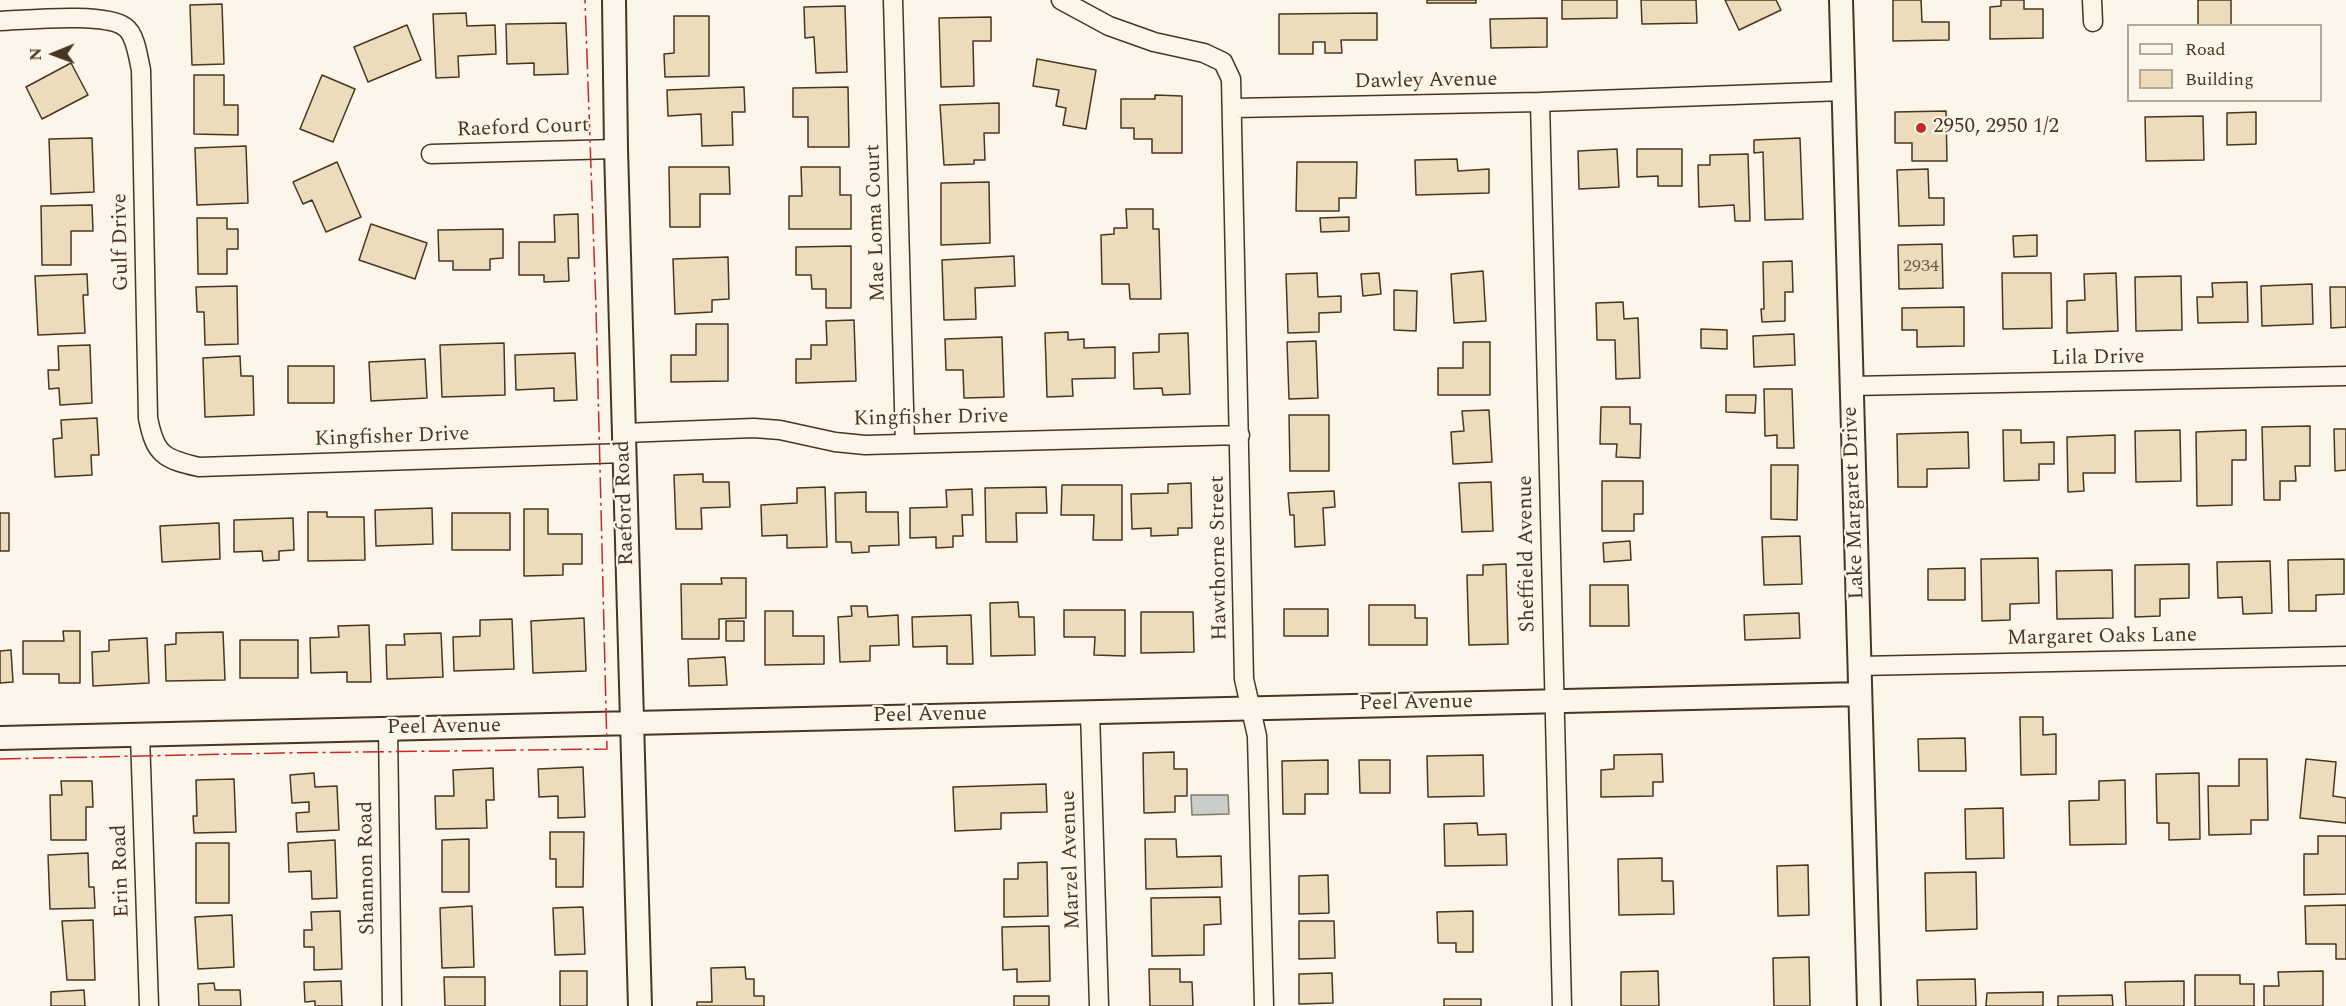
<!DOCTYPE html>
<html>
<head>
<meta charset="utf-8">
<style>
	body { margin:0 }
	#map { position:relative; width:2346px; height:1006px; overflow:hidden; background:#fbf6e9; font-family:Spectral,serif }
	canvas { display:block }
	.legend { position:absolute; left:2127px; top:24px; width:195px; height:78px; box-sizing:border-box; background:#fbf6e9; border:2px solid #b4a999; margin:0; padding:8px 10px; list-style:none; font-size:18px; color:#4a3520 }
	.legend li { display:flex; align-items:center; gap:12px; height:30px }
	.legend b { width:30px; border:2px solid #b4a999 }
	.north { position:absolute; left:24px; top:24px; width:60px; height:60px; -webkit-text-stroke:4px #fbf6e9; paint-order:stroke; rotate:269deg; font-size:16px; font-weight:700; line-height:24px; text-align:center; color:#4a3520 }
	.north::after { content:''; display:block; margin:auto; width:21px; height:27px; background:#4a3520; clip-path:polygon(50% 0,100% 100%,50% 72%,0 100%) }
</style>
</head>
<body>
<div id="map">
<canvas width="2346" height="1006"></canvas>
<ul class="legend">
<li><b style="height:8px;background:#fbf6e9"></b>Road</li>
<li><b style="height:16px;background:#ecdcbc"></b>Building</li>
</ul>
<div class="north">N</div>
</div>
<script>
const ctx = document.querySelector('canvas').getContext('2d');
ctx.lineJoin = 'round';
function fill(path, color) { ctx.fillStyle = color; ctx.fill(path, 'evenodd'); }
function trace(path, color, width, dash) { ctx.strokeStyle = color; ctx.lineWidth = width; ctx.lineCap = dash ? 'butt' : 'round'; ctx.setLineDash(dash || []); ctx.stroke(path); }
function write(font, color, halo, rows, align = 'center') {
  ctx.font = font + ' Spectral,serif'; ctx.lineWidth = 4.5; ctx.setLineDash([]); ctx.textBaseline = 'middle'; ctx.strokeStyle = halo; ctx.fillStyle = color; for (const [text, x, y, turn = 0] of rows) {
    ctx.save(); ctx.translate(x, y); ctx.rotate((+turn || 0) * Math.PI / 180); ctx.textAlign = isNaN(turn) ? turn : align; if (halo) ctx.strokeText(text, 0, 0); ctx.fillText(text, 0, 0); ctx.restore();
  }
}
const water = new Path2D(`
	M1191,795H1228L1229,814L1192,815Z`);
const building = new Path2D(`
	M1427,0H1476V3H1427Z
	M1562,0H1617V18L1562,19Z
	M1641,0H1696L1697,23L1642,24Z
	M1725,0H1776L1781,10L1739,30Z
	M1893,0H1921L1922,22H1949V40L1893,41Z
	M2001,0H2024V9H2043V38L1990,39V7L2001,6Z
	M2198,0H2231V26H2198Z
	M222,4L224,64L192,65L190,5Z
	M845,6L847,72L816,73L814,37L805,38L804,7Z
	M466,13L467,26L495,25L496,54L458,56L459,77L436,78L433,14Z
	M1377,13V40H1341L1342,53H1325V42H1313V54H1279V14Z
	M674,16H709V76L665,77L664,54L674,53Z
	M991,17V41H973L974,86L941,87L939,18Z
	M1547,18V47L1491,48L1490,19Z
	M566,23L568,74L534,75V63L507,64L506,24Z
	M407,25L421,60L368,82L354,47Z
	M1037,59L1096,70L1086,129L1063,125L1066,108L1056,106L1059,90L1033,86Z
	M71,63L88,95L42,119L26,87Z
	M194,75H224V105H238V135L194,134Z
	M322,75L355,89L333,142L300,129Z
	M744,87L745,112H732L733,145L702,146L701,114L668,116L667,90Z
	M848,87L849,147H808V117H793V88Z
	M1155,95L1182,96V153H1152V139H1134V128H1121V99H1155Z
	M999,103V133H984L985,160H974V164L944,165L940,105Z
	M1946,111L1947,161H1912V143H1895V112Z
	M2256,112V144L2227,145V113Z
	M2203,116L2204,160L2146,161L2145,117Z
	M92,138L94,192L51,194L49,139Z
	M1800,138L1803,219L1765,220L1763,152L1754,153V140Z
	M246,146L248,203L197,205L195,148Z
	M1617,149L1619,187L1579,189L1578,151Z
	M1637,149H1682V186H1658V176L1637,177Z
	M1748,154L1750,221H1735L1734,205L1699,207L1698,165H1710V155Z
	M1457,159L1458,171L1489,169V193L1416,195L1415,160Z
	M337,162L361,217L326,232L312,200L303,204L293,182Z
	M1297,162H1357L1356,198H1339V211H1296Z
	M669,167H729L730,194H700V227H670Z
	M801,167H840V195H851V229H789V196H802Z
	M1928,169L1929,198H1944V225L1899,226L1897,170Z
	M989,182L990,243L941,245V183Z
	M92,205L93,231H71V265H42L41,206Z
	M1126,209H1153V229H1159L1161,299H1130L1129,284H1102L1101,235L1114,234V228H1127Z
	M578,214L579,258H568L569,281L544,282V275H519V242H555L554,215Z
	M1349,217V231L1321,232L1320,218Z
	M197,218H227V229H238V249H227V274H198Z
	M371,224L427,243L415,279L359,260Z
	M503,229V258L490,259V270H453V261H439L438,230Z
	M2037,235V256L2014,257L2013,236Z
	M1942,244L1943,288L1899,289L1898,245Z
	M851,246V308H826V289H812L811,275H796V247Z
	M1014,256L1015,286L975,288L976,319L944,320L942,260Z
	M728,257L729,299L712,300V312L675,314L673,259Z
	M1792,261L1793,292H1785V321L1762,322L1761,309H1764L1763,262Z
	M1483,271L1486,321L1454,323L1451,274Z
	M1317,273L1318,297L1341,296V312L1319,313V332L1288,333L1286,274Z
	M1379,273L1381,294L1363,296L1361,274Z
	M2002,273H2051L2052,328L2003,329Z
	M2116,273L2118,331L2067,333V301L2085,300L2084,274Z
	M87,274L88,295H83L85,333L38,335L35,276Z
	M2181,276L2182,330L2136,331L2135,277Z
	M2247,282L2248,322L2198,323L2197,297H2213L2212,283Z
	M2312,284L2313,324L2262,326L2261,286Z
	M237,286L238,344L205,345L204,312H197L196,287Z
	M2330,287H2346V327L2331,328Z
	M1394,290L1417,291L1416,331L1394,330Z
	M1623,302L1624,319L1638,318L1640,378L1616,379L1615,340H1597L1596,303Z
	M1964,307V346L1917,347V330H1902V308Z
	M854,320L856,381L796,383V359H811V345H827L826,321Z
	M696,324H728V381L671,382V355H696Z
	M1701,329L1727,330V349L1701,348Z
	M1068,332V340L1084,339V348L1115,347V378L1072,379L1073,396L1047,397L1045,333Z
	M1188,333L1190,394L1163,395L1162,388L1134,389L1133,353L1159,352V334Z
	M1794,334L1795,365L1754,367L1753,336Z
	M1002,337L1004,397L964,398L963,370H946L945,339Z
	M1316,341L1318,398L1289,399L1287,342Z
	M1463,342H1490V395H1438V368H1463Z
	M504,343L505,395L442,397L440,345Z
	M90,345L92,403L60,405L59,388L49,389L48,370H59L58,346Z
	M575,353L577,400L554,401V388L516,390L515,355Z
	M240,356L241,376H253L254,415L205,417L203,358Z
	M425,359L427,398L371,401L369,362Z
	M288,366H334V403H288Z
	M1764,389H1792L1794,448H1777V435L1765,436Z
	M1726,395H1756L1755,413L1726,412Z
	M1601,407H1630V424H1641L1640,458L1616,457L1617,444H1600Z
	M1489,410L1492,462L1453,464L1451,432L1464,431L1462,411Z
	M1289,415H1329V471H1290Z
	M97,418L99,455H91L92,475L55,477L53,439L62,438L61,420Z
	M2310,426V466H2295L2296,481H2280V500H2264L2262,427Z
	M2334,429H2346V470L2335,471Z
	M2003,430H2021V443L2054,442V464H2039V480L2004,481Z
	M2180,430L2181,481L2136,482L2135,431Z
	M2246,430V460H2232V505L2197,506L2196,432Z
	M1968,432L1969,468L1927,469V487H1898L1897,434Z
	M2115,435V473H2083L2084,491L2068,492L2067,437Z
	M1771,465H1798L1797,520L1771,519Z
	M703,474V482H729L730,507L701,508L702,529H676L674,475Z
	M1602,481H1643V514H1634V531H1602Z
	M1491,482L1493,531L1462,532L1459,483Z
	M1191,483L1192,528H1178V535L1151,536V528L1132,529L1131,494L1168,493V484Z
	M1062,485H1122V540H1093L1094,515H1061Z
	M825,487L827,547L787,548V535L762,536L761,505L797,503V488Z
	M1046,487L1047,513H1016L1017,542H986L985,488Z
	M972,489L973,515H962L963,536H953V547L936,548V537L910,538V508L947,507L946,490Z
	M1334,491L1335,507L1323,508L1325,545L1295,547L1294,515H1290L1288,493Z
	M866,492V512H898L899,545L869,546V552L852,553L851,542H836L835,493Z
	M432,508L433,544L376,546L375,510Z
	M524,509H548V534H582V564H563V575L524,576Z
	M308,512H327V517H364L365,560L308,561Z
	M0,513H9V551H0Z
	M452,513H510V550H452Z
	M293,518L294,550L279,551V560L263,561L262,551L234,552V520Z
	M219,523L220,559L162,562L160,526Z
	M1800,536L1802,584L1764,585L1762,537Z
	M1630,541L1631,560L1604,562L1603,543Z
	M2038,558L2039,603L2010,604V620L1982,621L1981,559Z
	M2344,559V594L2316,595V611H2289L2288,560Z
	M2270,561L2272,613L2243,614L2242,597L2218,598L2217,562Z
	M1506,564L1508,644L1469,645L1467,575H1483V565Z
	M2189,564V598L2160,599V616L2135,617V565Z
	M1965,568V600H1928V569Z
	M2112,570L2113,618L2057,619L2056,571Z
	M721,578H746V618L719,619V639H682L681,584H722Z
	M1590,585H1628L1629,626H1590Z
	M1018,602L1019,617H1034L1035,655L991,656L990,603Z
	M1369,605H1415V618H1427V645H1369Z
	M851,606H867L868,617L898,615L899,645L870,646V661L840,662L838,617L852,616Z
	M1284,609H1328V636H1284Z
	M1064,610H1125V656L1094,655L1095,637H1064Z
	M765,611H793V636H824V664L765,665Z
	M1141,612H1193L1194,652L1141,653Z
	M1799,613L1800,638L1745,640L1744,615Z
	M971,615L973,664H947V646L913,647L912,617Z
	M584,618L586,671L533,673L531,621Z
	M512,619L514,669L454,671L453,637L480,636V620Z
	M726,621H744V641H726Z
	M369,625L371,682H347V672L311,673L310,638L339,637L338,626Z
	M63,631H80V683H59V674H23V641H64Z
	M223,632L225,680L166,681L165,645L176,644V633Z
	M441,633L443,677L387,679L386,645H405L404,634Z
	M147,638L149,683L93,686L92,652L109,651V640Z
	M240,640H298V678H240Z
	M11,650L13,682L0,683V651Z
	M725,657L727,685L689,686L688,659Z
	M2020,717H2043V735L2056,734V774L2021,775Z
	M1965,738L1966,771H1919L1918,739Z
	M1174,752V769H1187V796H1175V812L1144,813L1143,753Z
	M1662,754L1663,782H1653V796L1601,797V770L1614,769V755Z
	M1483,755L1484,796L1428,797L1427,756Z
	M2239,759H2267L2268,820H2251V834L2209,835L2208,786H2239Z
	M2306,759L2336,762L2333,796L2346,798V823L2300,818Z
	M1328,760V794H1305V814H1283L1282,761Z
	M1359,760H1390V793H1360Z
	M583,767L585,817L558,818V796L539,797L538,769Z
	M493,768L494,800H486L487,828L436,829L435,796H454L453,770Z
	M314,773L315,787L337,786L339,830L297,832L296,813L309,812V802L292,803L290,775Z
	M2199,773L2200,839L2169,840V823H2157L2156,774Z
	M234,779L236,832L194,833L193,816H197L196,780Z
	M2125,780L2126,844L2070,845L2069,801L2099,800V781Z
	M61,781H92L93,807H86V840H51L50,795H62Z
	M1046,784L1047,812L1001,813V829L955,831L953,787Z
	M2003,808L2004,858L1966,859L1965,809Z
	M1477,823L1478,835L1506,834L1507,865L1445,866L1444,824Z
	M550,832H584L583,887H556V859H550Z
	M2318,836H2346V894L2304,895V854H2318Z
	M469,839V892H442V840Z
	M1145,839H1176L1177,857L1221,856L1222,887L1146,889Z
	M335,840L337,898L312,899L311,871L289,872L288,843Z
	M196,843H229V903H196Z
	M88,853L89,887H94L95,908L50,909L48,855Z
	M1662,858V881H1673L1674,914L1619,915L1618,859Z
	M1047,862L1048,916L1004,917V879H1018V863Z
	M1808,865L1809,915L1778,916L1777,866Z
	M1976,872L1977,929L1926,931L1925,873Z
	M1328,875L1329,913L1299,914V876Z
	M1220,897L1221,924L1204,925V955L1152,956L1151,898Z
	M2346,905V959H2336V944H2306L2305,906Z
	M472,906L474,967L442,968L440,908Z
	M583,907L585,954L555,955L553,908Z
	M340,911L342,969L314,970V947H304V930H312L311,912Z
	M1473,911V952H1456V943H1438L1437,912Z
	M232,915L234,967L198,969L195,917Z
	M93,920L95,980H67L62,921Z
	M1299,921H1334L1335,958L1299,959Z
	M1049,926L1050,981L1017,982V969L1003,970L1002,927Z
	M1809,957L1810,1006H1774L1773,958Z
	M745,967L746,979H754V996H764V1006H697V1002H712L711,968Z
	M1149,969H1180V982H1192L1193,1006H1150Z
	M560,971H587V1006H560Z
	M1658,971L1659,1006H1621V972Z
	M2323,971V1006H2264V986H2279L2278,972Z
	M1332,973L1333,1003L1299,1004V974Z
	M2195,975H2240V984H2254V1006H2195Z
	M444,977H485V1006H445Z
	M1975,979L1976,1006H1918L1917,980Z
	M341,981L342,1006H315V1001L305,1002L304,982Z
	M2184,981V1006H2126L2125,982Z
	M214,983L215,990H240L241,1006H199L198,984Z
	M84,990L85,1006H51V992Z
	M2043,992V1006H1986L1987,993Z
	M2112,995L2113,1006H2058V996Z
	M1014,996H1049V1006H1014Z
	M1444,999H1481V1006H1444Z`);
const minor = new Path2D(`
	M893,0L905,444
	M1061,0L1109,26L1154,42L1204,53L1223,62L1231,79L1244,679L1257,736L1264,1006
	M2092,0L2093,22
	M0,21C27,20 105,12 125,27C136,35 138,57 141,70L148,418C155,454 163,459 199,467L625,453
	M1540,102L1562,1006
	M1234,108L1540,102L1843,91
	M431,154L616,149
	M1852,386L2346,376
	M624,433L754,428L780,430L835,442L865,445L1240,435
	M1859,666L2346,656
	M1090,712L1099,1006
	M388,729L392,1006
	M140,735L149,1006`);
const tertiary = new Path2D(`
	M614,0L616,149L640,1006
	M1841,0L1869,1006
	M0,738L1860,694`);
const power = new Path2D(`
	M0,759L282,753L607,749L596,308L585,0`);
const markers = [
	[1921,128,6,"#c62828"]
];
const numberNames = [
	["2934",1921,267]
];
const streetNames = [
	["Dawley Avenue",1426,82,-1],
	["Raeford Court",523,129,-2],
	["Mae Loma Court",877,223,-92],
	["Gulf Drive",122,242,-91],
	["Lila Drive",2098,359,-1],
	["Kingfisher Drive",931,419,-1],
	["Kingfisher Drive",392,438,-2],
	["Raeford Road",626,503,-92],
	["Lake Margaret Drive",1855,503,-92],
	["Sheffield Avenue",1528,554,-91],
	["Hawthorne Street",1220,558,-91],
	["Margaret Oaks Lane",2102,638,-1],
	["Peel Avenue",1416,704,-1],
	["Peel Avenue",930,716,-1],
	["Peel Avenue",444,728,-1],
	["Marzel Avenue",1072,860,-92],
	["Shannon Road",368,868,-91],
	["Erin Road",122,871,-92]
];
const poiNames = [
	["2950, 2950 1/2",1933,128]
];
fill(water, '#c9cecd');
trace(water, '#887966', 1.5);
fill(building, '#ecdcbc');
trace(building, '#4a3520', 1.5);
trace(minor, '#4a3520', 21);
trace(tertiary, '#4a3520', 26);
trace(minor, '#fbf6e9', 18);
trace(tertiary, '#fbf6e9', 22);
trace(power, '#c62828', 1.5, [21, 4.5, 3, 4.5]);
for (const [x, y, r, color] of markers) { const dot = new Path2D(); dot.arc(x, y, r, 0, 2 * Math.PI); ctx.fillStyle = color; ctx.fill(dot); trace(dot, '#fbf6e9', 2); }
write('18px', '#725f47', null, numberNames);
write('21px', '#4a3520', '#fbf6e9', streetNames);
write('21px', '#4a3520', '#fbf6e9', poiNames, 'left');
</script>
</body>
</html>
